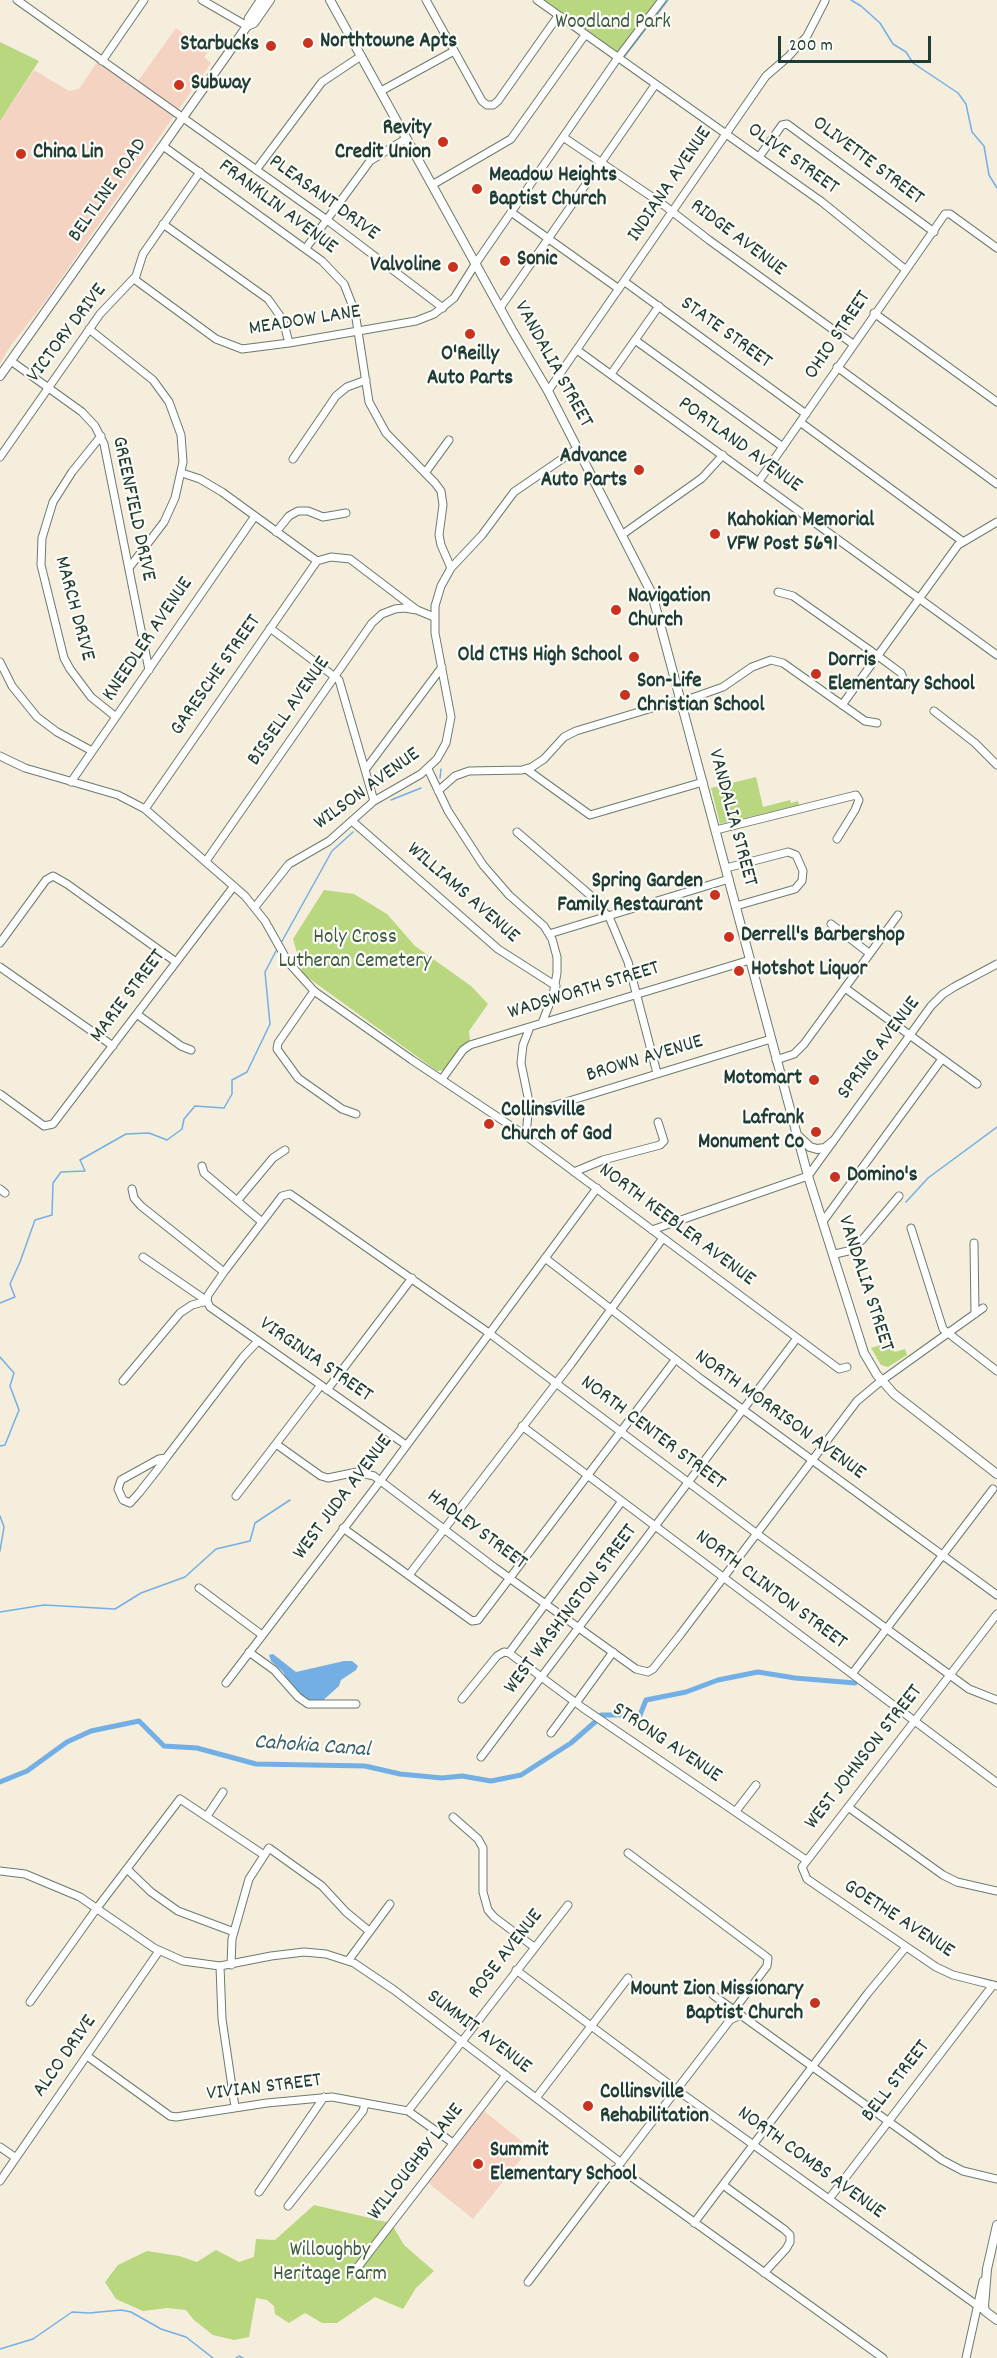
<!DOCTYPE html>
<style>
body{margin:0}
#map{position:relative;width:997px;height:2358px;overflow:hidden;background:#f5eedc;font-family:Dekko,sans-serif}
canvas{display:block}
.scale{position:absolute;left:778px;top:36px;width:153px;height:27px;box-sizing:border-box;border:3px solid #1f3d34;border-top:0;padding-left:8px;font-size:18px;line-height:21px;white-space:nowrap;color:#1f3d34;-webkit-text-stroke:4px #fdfcf7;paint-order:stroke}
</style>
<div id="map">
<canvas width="997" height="2358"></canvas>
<div class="scale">200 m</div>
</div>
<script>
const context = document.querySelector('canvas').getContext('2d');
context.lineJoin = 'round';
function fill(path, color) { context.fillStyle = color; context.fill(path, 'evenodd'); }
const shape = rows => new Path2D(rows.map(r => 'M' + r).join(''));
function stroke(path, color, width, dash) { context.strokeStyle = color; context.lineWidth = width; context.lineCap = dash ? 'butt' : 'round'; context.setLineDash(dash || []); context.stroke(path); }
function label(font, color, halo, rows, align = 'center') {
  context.font = font + ' Dekko,sans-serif'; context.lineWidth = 4.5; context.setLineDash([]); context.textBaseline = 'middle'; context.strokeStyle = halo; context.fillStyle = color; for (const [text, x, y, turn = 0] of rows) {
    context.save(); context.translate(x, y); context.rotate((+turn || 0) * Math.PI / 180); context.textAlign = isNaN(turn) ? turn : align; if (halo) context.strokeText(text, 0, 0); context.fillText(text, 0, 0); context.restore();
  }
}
const built = shape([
 [176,28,208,52,204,57,211,63,44,303,9,348,0,364,0,121,34,70,69,91,79,89,97,62,133,88],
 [483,2110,530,2148,473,2219,426,2181]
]);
const green = shape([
 [537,0,663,0,617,59],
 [0,42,39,61,0,121],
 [756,777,763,807,790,800,791,803,798,801,799,805,720,824,711,788],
 [324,890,354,894,387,914,415,946,471,986,488,1004,469,1031,470,1041,462,1046,444,1070,437,1071,303,974,293,939],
 [888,1343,895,1352,905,1349,907,1355,888,1367,881,1365,871,1348],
 [314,2205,391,2223,404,2245,434,2271,416,2288,403,2309,375,2297,337,2323,322,2323,305,2313,289,2323,275,2314,274,2306,267,2300,256,2298,249,2337,234,2340,213,2335,194,2320,186,2310,167,2308,143,2311,116,2299,105,2282,118,2265,147,2251,179,2256,197,2262,216,2250,239,2262,254,2257,256,2239,275,2240]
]);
const water = shape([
 [273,1654,296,1672,344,1661,352,1661,358,1666,356,1670,341,1680,339,1686,320,1703,311,1702,291,1686,283,1672,271,1661,269,1655]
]);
const stream = shape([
 [851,0,861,6,880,23,893,44,906,52,913,63,958,93,966,104,972,132,984,146,989,175,997,188],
 [624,57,668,0],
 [440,778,441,769],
 [391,800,421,788],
 [281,943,332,851,353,832],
 [906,1202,928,1178,997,1127],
 [0,1303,15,1297,10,1284,20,1262,35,1220,52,1215,53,1183,61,1172,85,1171,80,1160,126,1134,149,1133,167,1140,182,1129,184,1119,195,1106,224,1108,232,1094,232,1080,247,1072,270,1024,265,972,276,951],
 [0,1357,14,1373,10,1386,19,1410,5,1445,0,1446],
 [0,1516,4,1527,0,1551],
 [0,1612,44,1605,115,1609,141,1593,185,1577,216,1549,250,1541,255,1523,290,1500],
 [0,2349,33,2339,72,2312,89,2313,121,2310,131,2312,161,2329,186,2337,213,2358],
 [236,2358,239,2356,243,2358]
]);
const canal = shape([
 [601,1715,640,1715,646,1700,686,1692,718,1680,758,1672,795,1678,855,1683],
 [0,1782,27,1771,67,1742,91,1731,139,1721,164,1746,197,1748,256,1764,365,1766,400,1774,442,1778,462,1776,491,1781,521,1775,571,1743,595,1722]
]);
const minor = shape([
 [17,0,327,220,443,308],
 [202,0,247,26],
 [426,0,482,101,487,105,493,105,498,101,558,16],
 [537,0,822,202,906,270],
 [102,61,144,0],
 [381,91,454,51],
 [563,137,661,203,709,240,853,344],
 [163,146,322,261,344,284,355,312,369,402,386,433,435,483,441,491,443,505,439,535,441,545,451,568],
 [759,157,782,125,787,124,934,232],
 [256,170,322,82,361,56],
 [432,185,511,139,585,35],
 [511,212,619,289],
 [163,224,268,299,283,320,289,343],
 [306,248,370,161,407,138],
 [134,279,216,339,242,349,289,343,416,321,434,314,454,298,476,263,617,59,662,0],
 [625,282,806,414],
 [500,308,655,85],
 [874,313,997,402],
 [89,329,153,380,169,402,181,435,183,462,175,498,164,522,129,568],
 [635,340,783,447],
 [577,350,997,655],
 [11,361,82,412,95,426,104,444,149,670],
 [837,367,997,484],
 [611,374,659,306],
 [548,391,766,76,788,57,807,36,825,1],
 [800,422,962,541],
 [101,436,72,472,53,502,42,538,41,565,64,658,70,669,91,697,116,717],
 [0,457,100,314,136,276,143,254,200,172],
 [293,459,336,396,347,387,366,380],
 [182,473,200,479,222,492,317,561],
 [425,473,449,440],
 [759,481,945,214,950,214,997,248],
 [276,532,289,516,298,511,308,511,323,517,346,513],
 [623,534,702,478,723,455],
 [317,561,331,557,350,559,417,610,434,617],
 [778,592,793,596,878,656,901,673,906,685],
 [270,628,339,680,374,801],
 [0,662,12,686,37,717,57,732,92,751],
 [842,705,958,545,997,522],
 [934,711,975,743,997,765],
 [0,756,25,768,118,795,145,809,245,896,265,921,288,962,314,991,412,1060,526,1136,839,1369,847,1367],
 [428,769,448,811,483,865,509,895,544,926,552,939,557,957,557,973,553,995,542,1023],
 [526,769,590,815,703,782],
 [365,770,442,667],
 [71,782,255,516],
 [438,791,455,776,469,771,522,770,532,767,544,759,564,737,576,731,672,702,692,698,723,687,752,667,771,660,783,663,865,721,877,723],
 [145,809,317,561],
 [352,821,498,949,556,986],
 [716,830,856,795,859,800,855,810,837,839],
 [517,832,590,895,610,919,628,962,657,1073],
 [206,861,372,623,382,614,395,609,404,608,417,610],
 [726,868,788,852,796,855,803,871,802,881,795,889,736,906],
 [255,907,289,864,329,841,374,801,421,774,437,759,446,743,451,717,435,633,435,606,441,586,451,568,482,535,514,492,578,448],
 [831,924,869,953],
 [549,934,729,879],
 [0,943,46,880,53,876,67,884,176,962],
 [0,967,113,1046],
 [845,988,977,1084],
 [314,991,278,1043,277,1049,298,1078,342,1109,356,1114],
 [138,1015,181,1046,191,1050],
 [776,1060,794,1054,804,1044,898,915],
 [442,1079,463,1050,470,1045,750,960],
 [0,1094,44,1126,53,1124,234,886],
 [530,1113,771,1039],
 [526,1136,529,1102,521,1063,523,1045,530,1027],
 [202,1166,204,1173,262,1222],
 [574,1172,603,1160,660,1145,664,1141,658,1122],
 [0,1189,5,1193],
 [132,1189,134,1198,141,1206,224,1272],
 [237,1201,273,1158,285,1150],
 [824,1220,942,1059],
 [911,1228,943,1329,997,1371],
 [652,1230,808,1176,931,1006,943,994,954,987,997,964],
 [974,1243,975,1314],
 [835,1254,848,1251,862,1240,899,1196],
 [143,1257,207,1301,210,1307,406,1445],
 [545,1258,701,1379,997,1595],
 [207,1301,208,1295,224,1272,282,1196,290,1194,489,1333,756,1533,969,1689,997,1700],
 [123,1381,180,1313,192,1305,207,1301],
 [327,1390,412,1278],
 [522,1426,997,1783],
 [276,1444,321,1476,328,1478,357,1472,374,1476,494,1567,636,1669,648,1672,653,1669,680,1635,857,1401,881,1381,983,1308],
 [166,1458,159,1459,121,1480,118,1489,123,1500,130,1503,139,1493,161,1465,166,1458,243,1357,258,1341],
 [236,1496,321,1385],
 [343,1528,472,1621,478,1620,675,1360],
 [409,1575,571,1364,663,1238],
 [199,1588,262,1635],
 [997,1614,802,1867,807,1879,936,1967,953,1975,997,1986],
 [249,1652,274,1670,298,1697,308,1704,356,1704],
 [509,1653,583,1708,806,1860],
 [852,1674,993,1489],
 [226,1683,381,1480,597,1188],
 [462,1699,497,1656,504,1652,509,1653,622,1501],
 [576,1703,613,1652],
 [551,1733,574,1702],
 [481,1757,797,1338],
 [848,1807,943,1875,957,1882,997,1891],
 [736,1811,756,1785],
 [207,1816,223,1792],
 [453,1817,478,1839,483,1848,483,1892,488,1910,494,1917,534,1947],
 [628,1853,768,1958,767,1966,734,2010],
 [127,1869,151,1892,178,1911,234,1932],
 [0,1871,25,1874,80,1897,154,1948,183,1961,220,1966,271,1956,304,1952,326,1954,354,1963,394,1990,620,2162],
 [348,1961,390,1904],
 [231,1965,232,1939,249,1879,269,1848,322,1886,346,1912,369,1931],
 [220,1966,222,2019,235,2107],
 [516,1970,677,2090,985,2311],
 [713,1995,942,2160,963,2171,997,2179],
 [30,2002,97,1908,180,1799,264,1855],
 [87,2056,170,2116,176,2117,267,2103,332,2097,408,2111,453,2143],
 [536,2098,628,1978],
 [408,2111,568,1905],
 [0,2147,16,2158],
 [619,2165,730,2020,736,2017,742,2016],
 [619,2168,883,2358],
 [0,2181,159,1951],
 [723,2185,785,2230,790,2235,790,2242,786,2249,764,2273],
 [259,2192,324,2097],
 [829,2199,993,1985],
 [288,2206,363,2111,365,2104],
 [694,2223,868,1993,906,1947],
 [354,2272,506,2075],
 [528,2282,604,2182,614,2170,619,2168],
 [966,2358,983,2281]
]);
const major = shape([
 [330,0,512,330,548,391,652,594,808,1176,864,1353,877,1375,894,1394,997,1474],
 [247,26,254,23,270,0],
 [0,376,227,55,247,26,249,18,261,0],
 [797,1135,810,1147,817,1149,825,1148,832,1142],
 [997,2225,987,2269,984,2306,985,2311,997,2320]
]);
const markers = [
 [308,43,6,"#c8321e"],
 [271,46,6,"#c8321e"],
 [179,85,6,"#c8321e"],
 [443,142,6,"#c8321e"],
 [21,154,6,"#c8321e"],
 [477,189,6,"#c8321e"],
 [505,261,6,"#c8321e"],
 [453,267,6,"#c8321e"],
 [470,334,6,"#c8321e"],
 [639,470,6,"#c8321e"],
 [715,534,6,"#c8321e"],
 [616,610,6,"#c8321e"],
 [634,657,6,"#c8321e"],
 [816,674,6,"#c8321e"],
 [625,695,6,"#c8321e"],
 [715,895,6,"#c8321e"],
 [729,937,6,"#c8321e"],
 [739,971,6,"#c8321e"],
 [814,1080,6,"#c8321e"],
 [489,1124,6,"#c8321e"],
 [816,1132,6,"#c8321e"],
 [835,1177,6,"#c8321e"],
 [815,2003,6,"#c8321e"],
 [588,2106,6,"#c8321e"],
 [478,2164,6,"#c8321e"]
];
const parkNames = [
 ["Woodland Park",613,24],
 ["Holy Cross",355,939],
 ["Lutheran Cemetery",355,963],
 ["Willoughby",330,2252],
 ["Heritage Farm",330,2276]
];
const poiNames = [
 ["Northtowne Apts",320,43],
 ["Starbucks",259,46,"right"],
 ["Subway",191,85],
 ["Revity",431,130,"right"],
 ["Credit Union",431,154,"right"],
 ["China Lin",33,154],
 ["Meadow Heights",489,177],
 ["Baptist Church",489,201],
 ["Sonic",517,261],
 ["Valvoline",441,267,"right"],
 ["O'Reilly",470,356,"center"],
 ["Auto Parts",470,380,"center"],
 ["Advance",627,458,"right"],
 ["Auto Parts",627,482,"right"],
 ["Kahokian Memorial",727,522],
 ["VFW Post 5691",727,546],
 ["Navigation",628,598],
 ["Church",628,622],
 ["Old CTHS High School",622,657,"right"],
 ["Dorris",828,662],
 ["Elementary School",828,686],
 ["Son-Life",637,683],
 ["Christian School",637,707],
 ["Spring Garden",703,883,"right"],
 ["Family Restaurant",703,907,"right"],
 ["Derrell's Barbershop",741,937],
 ["Hotshot Liquor",751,971],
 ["Motomart",802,1080,"right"],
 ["Collinsville",501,1112],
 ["Church of God",501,1136],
 ["Lafrank",804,1120,"right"],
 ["Monument Co",804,1144,"right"],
 ["Domino's",847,1177],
 ["Mount Zion Missionary",803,1991,"right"],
 ["Baptist Church",803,2015,"right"],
 ["Collinsville",600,2094],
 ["Rehabilitation",600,2118],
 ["Summit",490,2152],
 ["Elementary School",490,2176]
];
const streetNames = [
 ["OLIVE STREET",792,160,36],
 ["OLIVETTE STREET",867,162,37],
 ["INDIANA AVENUE",671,185,-56],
 ["BELTLINE ROAD",109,191,-55],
 ["PLEASANT DRIVE",323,199,36],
 ["FRANKLIN AVENUE",277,208,37],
 ["RIDGE AVENUE",737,239,37],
 ["MEADOW LANE",305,322,-9],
 ["VICTORY DRIVE",68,334,-53],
 ["STATE STREET",725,334,36],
 ["OHIO STREET",839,336,-56],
 ["VANDALIA STREET",552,365,61],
 ["PORTLAND AVENUE",739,446,36],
 ["GREENFIELD DRIVE",132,509,78],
 ["MARCH DRIVE",73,609,75],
 ["KNEEDLER AVENUE",149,640,-56],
 ["GARESCHE STREET",217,676,-55],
 ["BISSELL AVENUE",290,712,-55],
 ["WILSON AVENUE",368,790,-36],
 ["VANDALIA STREET",731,818,75],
 ["WILLIAMS AVENUE",462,894,41],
 ["WADSWORTH STREET",584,992,-17],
 ["MARIE STREET",129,997,-53],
 ["SPRING AVENUE",880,1049,-53],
 ["BROWN AVENUE",645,1060,-17],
 ["NORTH KEEBLER AVENUE",676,1226,37],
 ["VANDALIA STREET",864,1284,72],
 ["VIRGINIA STREET",315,1361,35],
 ["NORTH MORRISON AVENUE",779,1416,36],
 ["NORTH CENTER STREET",652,1434,37],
 ["WEST JUDA AVENUE",344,1498,-53],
 ["HADLEY STREET",476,1531,37],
 ["NORTH CLINTON STREET",770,1591,37],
 ["WEST WASHINGTON STREET",572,1610,-53],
 ["STRONG AVENUE",666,1744,34],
 ["WEST JOHNSON STREET",865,1758,-52],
 ["GOETHE AVENUE",898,1920,33],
 ["ROSE AVENUE",507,1955,-52],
 ["SUMMIT AVENUE",478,2033,37],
 ["ALCO DRIVE",66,2057,-55],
 ["BELL STREET",897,2082,-52],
 ["VIVIAN STREET",264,2089,-7],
 ["WILLOUGHBY LANE",417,2163,-52],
 ["NORTH COMBS AVENUE",810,2164,36]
];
const waterNames = [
 ["Cahokia Canal",312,1748,4]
];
fill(built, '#f5d3c2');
fill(green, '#b8d77e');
fill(water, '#73afe5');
stroke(stream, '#73afe5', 1.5);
stroke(canal, '#73afe5', 5);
stroke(minor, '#6a7b6f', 9);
stroke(major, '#6a7b6f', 10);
stroke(minor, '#fff', 7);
stroke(major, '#fff', 8);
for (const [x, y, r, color] of markers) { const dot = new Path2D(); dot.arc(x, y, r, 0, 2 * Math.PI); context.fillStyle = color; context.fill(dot); stroke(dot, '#fdfcf7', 2); }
label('21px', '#3e5c43', '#fdfcf7', parkNames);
label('bold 21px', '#1f3d34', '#fdfcf7', poiNames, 'left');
label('21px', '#1f3d34', '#fdfcf7', streetNames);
label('italic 22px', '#385f69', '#fdfcf7', waterNames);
</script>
